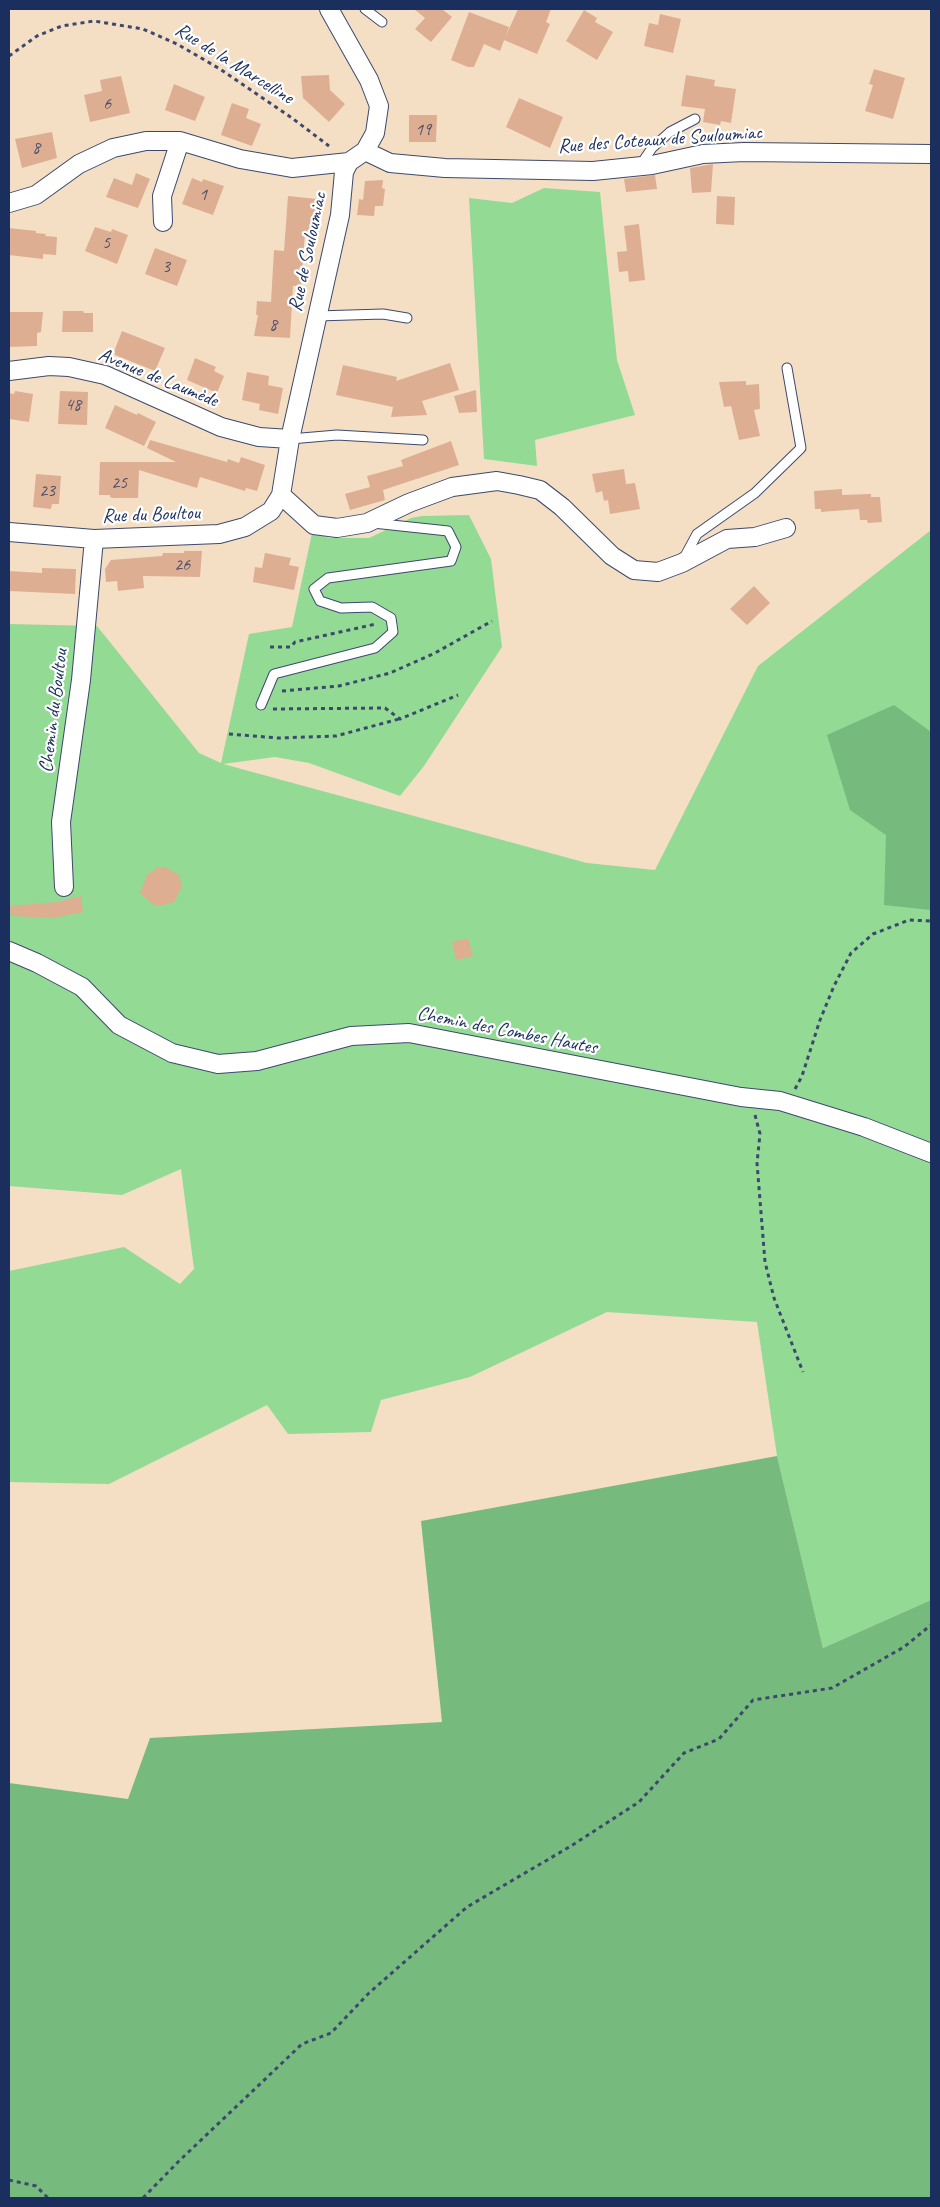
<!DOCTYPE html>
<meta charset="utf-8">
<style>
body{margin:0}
#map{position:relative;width:940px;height:2207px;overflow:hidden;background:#f5dfc4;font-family:Caveat,sans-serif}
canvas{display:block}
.frame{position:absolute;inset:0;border:10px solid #1b2f5e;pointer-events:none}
</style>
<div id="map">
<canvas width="940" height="2207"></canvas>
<div class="frame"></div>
</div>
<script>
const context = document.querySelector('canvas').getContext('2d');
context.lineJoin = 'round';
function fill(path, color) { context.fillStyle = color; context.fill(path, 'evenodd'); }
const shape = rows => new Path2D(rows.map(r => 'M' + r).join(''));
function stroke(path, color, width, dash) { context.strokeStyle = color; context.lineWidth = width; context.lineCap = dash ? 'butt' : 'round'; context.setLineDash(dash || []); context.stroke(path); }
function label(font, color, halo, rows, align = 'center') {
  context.font = font + ' Caveat,sans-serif'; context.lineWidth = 4.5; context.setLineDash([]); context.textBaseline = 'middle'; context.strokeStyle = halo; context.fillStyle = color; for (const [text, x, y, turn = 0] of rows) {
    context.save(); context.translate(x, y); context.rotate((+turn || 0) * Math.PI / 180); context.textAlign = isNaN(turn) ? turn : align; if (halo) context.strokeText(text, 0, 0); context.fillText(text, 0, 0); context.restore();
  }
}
const green = shape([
 [544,188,600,192,617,360,635,415,535,440,537,466,484,459,469,198,512,203],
 [469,515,491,559,502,647,424,766,400,796,309,763,275,757,223,764,587,863,655,870,758,666,931,530,931,1600,823,1648,777,1456,757,1322,607,1312,470,1377,381,1400,371,1432,288,1434,267,1405,109,1484,9,1482,9,1271,124,1247,180,1284,194,1269,181,1169,122,1195,9,1186,9,624,97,626,199,753,221,763,249,634,292,627,312,533,329,538,369,538,411,518,422,516]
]);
const forest = shape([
 [894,705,931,732,931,910,884,905,886,835,850,810,827,735],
 [777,1456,823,1648,931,1600,931,2198,9,2198,9,1783,128,1799,150,1738,442,1722,421,1521]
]);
const building = shape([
 [414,9,442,9,452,17,431,42,415,29,425,18],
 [518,9,551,9,546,22,550,24,537,54,504,40],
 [584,10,597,18,595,22,613,32,597,60,566,41],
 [469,12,509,27,500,51,484,44,474,67,468,67,451,60],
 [660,14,681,19,673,53,644,46,649,23,658,25],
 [874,69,905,78,893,119,865,111,873,85,869,84],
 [329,75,330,90,345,104,329,122,303,98,301,76],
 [686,75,715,80,714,86,736,89,731,123,721,121,720,125,703,122,705,109,681,106],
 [121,76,130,113,90,122,84,95,102,91,100,80],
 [174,84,205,97,195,121,165,110],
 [519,98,563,117,550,148,506,127],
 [232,103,249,109,246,118,261,124,252,146,221,135],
 [409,115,437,115,436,142,409,142],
 [52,132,57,158,22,168,15,139],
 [713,164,711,192,692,193,690,168],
 [136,173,150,179,138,208,106,197,114,178,132,185],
 [655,175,657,189,626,192,624,179],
 [192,178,202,182,203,179,224,186,213,215,182,204],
 [383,180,382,188,385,189,383,206,375,206,374,216,357,215,359,199,363,200,365,181],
 [288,196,317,199,314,233,305,232,301,286,293,286,290,338,254,336,258,315,256,315,257,301,271,302,274,250,284,251],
 [717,196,735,197,734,225,716,224],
 [639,224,645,280,629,282,628,271,619,272,617,252,627,251,624,226],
 [95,227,111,232,112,229,128,235,117,264,85,251],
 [9,228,36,231,36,233,46,234,45,236,57,237,56,255,43,254,43,259,9,255],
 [155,248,187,260,177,286,145,274],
 [63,311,83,311,84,313,93,313,93,332,62,332],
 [9,312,43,312,41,332,37,333,37,346,9,347],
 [122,331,165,348,155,371,115,355,115,349],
 [195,358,216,367,214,371,224,376,217,393,187,380],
 [450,363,459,390,422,401,427,415,391,417,393,407,336,395,343,365,397,377,396,381],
 [247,372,269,376,268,385,283,388,278,414,259,410,260,404,242,400],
 [746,381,746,385,759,384,760,409,754,410,760,436,739,440,731,406,724,407,719,382],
 [476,390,477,412,459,413,454,396],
 [15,391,33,394,29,422,9,419,9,393,14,394],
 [60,391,88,392,87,425,58,424],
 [115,405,137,415,138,413,156,422,144,446,105,428],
 [150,440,227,462,228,459,239,463,241,457,265,465,257,491,246,488,245,491,200,477,197,488,139,470,138,498,113,498,110,497,110,495,99,495,100,462,176,462,147,448],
 [451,441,459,465,383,490,385,500,350,510,345,494,370,487,367,476,403,466,401,460],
 [624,469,626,484,635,483,640,509,610,514,608,500,604,501,602,491,596,493,592,474],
 [36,474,61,476,59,504,52,504,51,509,33,507],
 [842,489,842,495,871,494,871,497,880,497,882,522,868,523,867,520,860,520,859,509,821,512,821,509,815,509,814,491],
 [184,551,202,551,200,577,143,576,144,588,118,591,117,581,106,582,105,569,111,560,162,556,163,553,184,553],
 [265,553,291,558,289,565,299,567,294,590,253,582,255,567,262,568],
 [42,568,76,569,75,594,9,591,9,571,42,573],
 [754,586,770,603,747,625,730,609],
 [165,867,179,875,182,887,174,902,160,906,154,905,140,893,147,875,157,868],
 [81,896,83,912,53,918,11,916,10,906,57,902],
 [468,938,473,956,456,960,452,942]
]);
const path = shape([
 [9,56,37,36,62,26,94,21,143,29,177,44,220,69,292,118,329,146],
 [270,647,291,647,295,642,376,624],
 [282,691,339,686,390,673,435,653,492,621],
 [273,709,385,708,400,719,458,695],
 [229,734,278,738,336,736,399,719],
 [795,1089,802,1076,820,1020,834,986,851,953,873,934,909,920,931,921],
 [755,1115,760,1134,757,1163,765,1262,774,1298,803,1372],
 [9,2180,36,2186,48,2198],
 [143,2198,178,2162,302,2044,331,2033,369,1993,467,1907,571,1846,639,1802,684,1753,719,1739,753,1700,832,1688,904,1647,931,1625]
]);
const service = shape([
 [365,9,382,22],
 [639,167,652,148,670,132,695,119],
 [317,316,383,314,407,318],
 [290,439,337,435,423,440],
 [684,558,697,534,755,493,801,448,787,368],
 [261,705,274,674,375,648,393,632,391,618,372,607,341,608,320,601,314,589,328,578,451,561,456,547,448,531,373,523]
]);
const minor = shape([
 [365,151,390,163,445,168,593,171,652,165,703,154,744,152,931,154],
 [9,203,36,195,79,164,113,148,146,141,180,141,240,159,292,168,349,162],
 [163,222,162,196,180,141],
 [9,371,49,366,69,367,105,375,221,427,259,437,290,439],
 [281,495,314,525,337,528,367,523,409,503,452,487,497,481,519,485,540,490,562,507,612,556,634,570,658,572,682,563,727,539,755,537,786,528],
 [9,532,94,539,219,534,245,527,271,511,281,495,290,439,340,215,344,172,349,162,365,151,375,133,379,106,369,80,329,9],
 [64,887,61,822,81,680,94,539],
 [9,951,37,963,82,987,119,1025,172,1053,218,1064,257,1061,351,1036,409,1033,741,1097,780,1101,864,1127,931,1153]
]);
const numberNames = [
 ["6",107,104],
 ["19",423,130],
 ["8",36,148],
 ["1",203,195],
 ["5",106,243],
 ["3",166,267],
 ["8",273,325],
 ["48",73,405],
 ["25",119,483],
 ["23",47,491],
 ["26",182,565]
];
const streetNames = [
 ["Rue de la Marcelline",234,64,32],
 ["Rue des Coteaux de Souloumiac",660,140,-4],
 ["Rue de Souloumiac",308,252,-78],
 ["Avenue de Laumède",158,378,22],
 ["Rue du Boultou",151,515,-2],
 ["Chemin du Boultou",54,711,-83],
 ["Chemin des Combes Hautes",507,1031,11]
];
fill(green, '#93da95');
fill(forest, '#76ba7e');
fill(building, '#deae93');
stroke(service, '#3c496d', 11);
stroke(minor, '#3c496d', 20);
stroke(path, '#3c496d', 3, [4, 4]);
stroke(service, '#fff', 9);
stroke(minor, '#fff', 18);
label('18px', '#4c4f6b', null, numberNames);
label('20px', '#1b2f5e', '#fff', streetNames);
</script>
